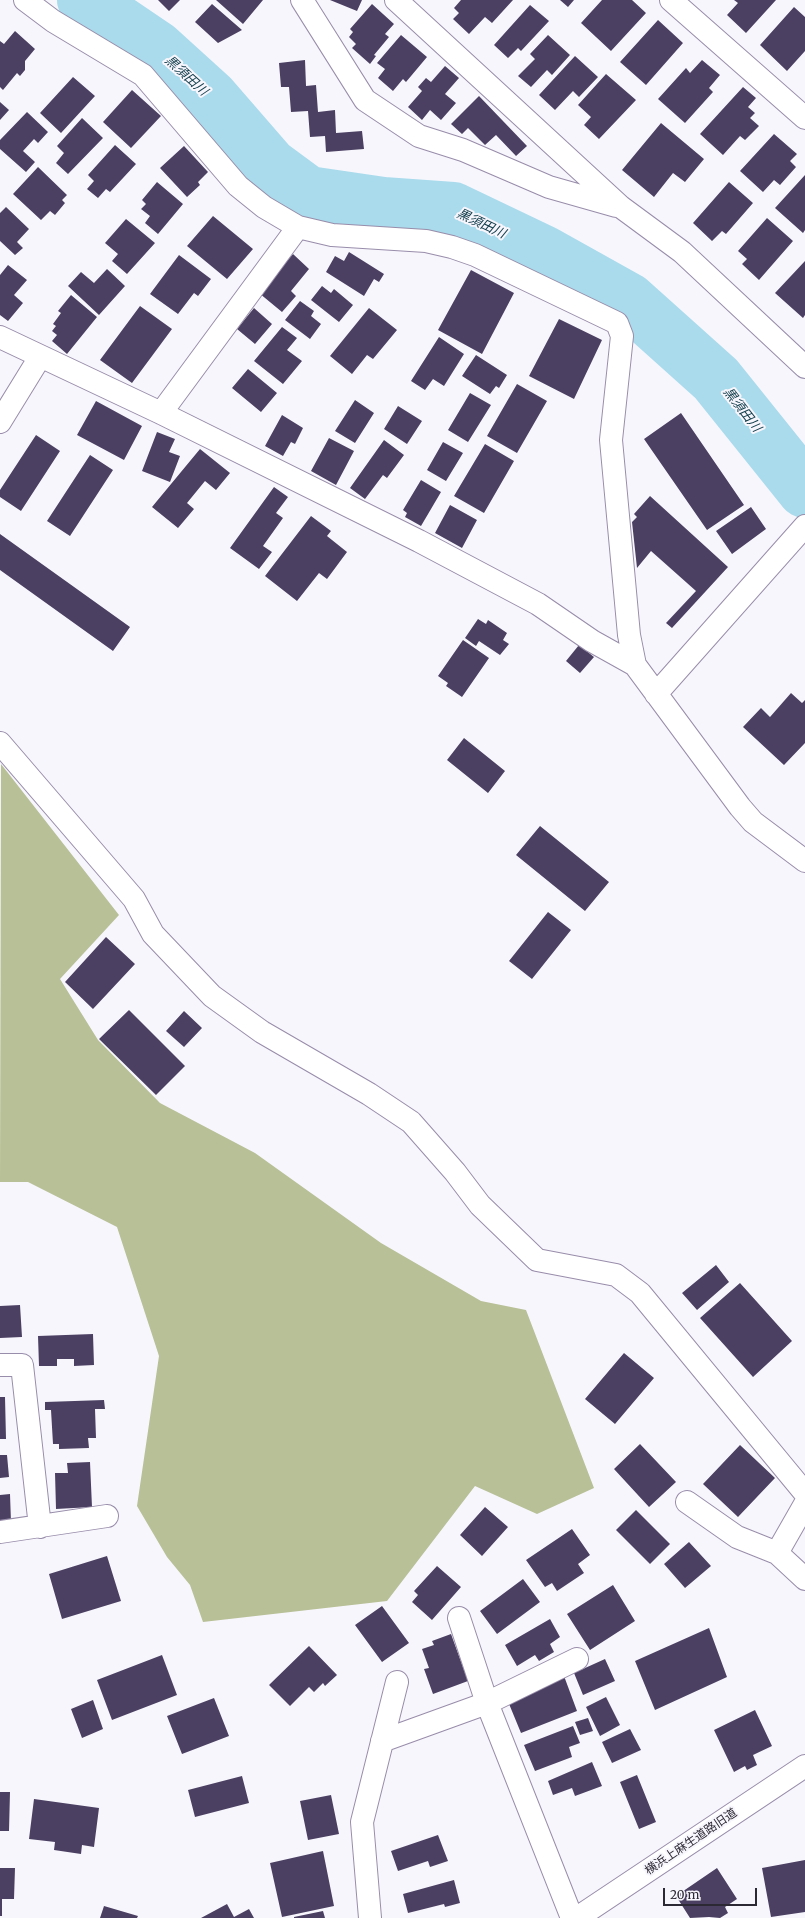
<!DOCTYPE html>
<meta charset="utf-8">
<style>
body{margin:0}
#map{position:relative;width:805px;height:1918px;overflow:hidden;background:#f8f6fd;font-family:Merriweather,serif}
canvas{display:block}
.scale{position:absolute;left:663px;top:1888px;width:94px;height:18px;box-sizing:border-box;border:2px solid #2d2934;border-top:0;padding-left:5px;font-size:12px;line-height:14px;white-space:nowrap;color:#2d2934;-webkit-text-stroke:3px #f8f6fd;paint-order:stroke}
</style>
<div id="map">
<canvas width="805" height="1918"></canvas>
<div class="scale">20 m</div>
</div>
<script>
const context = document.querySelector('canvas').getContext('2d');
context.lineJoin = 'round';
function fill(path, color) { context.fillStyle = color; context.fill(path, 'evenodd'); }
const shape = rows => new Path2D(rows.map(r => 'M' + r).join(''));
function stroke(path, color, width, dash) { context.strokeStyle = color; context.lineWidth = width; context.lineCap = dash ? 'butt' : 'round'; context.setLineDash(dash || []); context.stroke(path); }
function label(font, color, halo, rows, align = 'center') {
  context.font = font + ' Merriweather,"Noto Sans JP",serif'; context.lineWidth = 4; context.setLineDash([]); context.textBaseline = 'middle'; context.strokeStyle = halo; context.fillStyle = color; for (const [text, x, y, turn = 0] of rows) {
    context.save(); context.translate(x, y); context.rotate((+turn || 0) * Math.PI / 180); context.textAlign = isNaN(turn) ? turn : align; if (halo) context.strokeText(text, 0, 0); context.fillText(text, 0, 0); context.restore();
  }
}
const forest = shape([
 [1,764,119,915,60,979,98,1040,160,1103,255,1153,381,1243,481,1301,526,1310,594,1488,537,1514,475,1486,387,1601,203,1622,190,1585,167,1557,137,1506,159,1356,117,1227,28,1182,0,1182]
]);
const river = shape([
 [85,0,157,49,211,98,270,166,308,194,383,205,453,210,543,253,629,301,716,379,805,490]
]);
const building = shape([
 [158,0,180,0,169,11],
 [216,0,263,0,243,24],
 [330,0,362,0,357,11],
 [461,0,513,0,492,23,485,17,469,34,453,19,459,13,454,8],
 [560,0,574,0,568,7],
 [602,0,632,0,646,13,611,51,581,23],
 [734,0,776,0,746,33,727,15,738,3],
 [212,4,242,30,218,43,195,22],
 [372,4,394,24,385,34,389,37,374,55,376,56,370,64,352,48,356,44,349,37,353,32,350,29],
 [530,5,549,21,521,51,518,48,508,58,494,45],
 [794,7,805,17,805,51,787,71,760,45],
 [658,20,683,43,646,85,620,62],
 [15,31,35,49,25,61,25,70,20,76,17,73,3,90,0,87,0,41,4,44],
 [401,35,427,57,406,82,403,79,393,91,378,78,385,69,377,63],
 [548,35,570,55,552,75,547,70,531,87,518,76,535,59,530,54],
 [575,56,598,77,579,97,573,91,555,110,539,95],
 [305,60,306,86,316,85,318,112,335,110,336,133,362,131,364,149,326,152,325,136,310,137,308,111,291,112,289,87,281,87,279,63],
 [702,60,720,75,709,88,713,92,685,123,658,99,686,68,690,73],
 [445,66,459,78,445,94,456,103,441,120,430,110,422,120,408,107,422,91,418,87,426,78,431,82],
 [606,74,636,100,599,139,584,125,591,117,578,105],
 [73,77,95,96,61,133,40,113],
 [743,87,756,98,748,107,755,113,750,118,759,126,745,140,740,136,723,155,700,134],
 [132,90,161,116,131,148,103,122],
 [479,96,527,146,516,156,496,135,485,145,468,128,462,134,451,124],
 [0,102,9,110,0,120],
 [27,112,48,132,38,143,34,139,23,151,35,162,26,172,0,149,0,140],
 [82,118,103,138,68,174,56,163,64,153,57,146],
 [661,123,704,159,685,182,673,173,654,197,622,170],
 [774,134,797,154,790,161,796,167,780,185,774,180,763,192,740,171],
 [115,145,136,164,110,192,106,189,98,198,87,189,94,181,88,175],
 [184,146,208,172,198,182,200,185,187,197,160,168],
 [38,167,67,195,62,200,65,203,55,215,50,211,41,220,13,194],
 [805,175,805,230,803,233,775,208],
 [157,182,183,204,158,234,145,223,150,216,141,209,146,204,142,200],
 [729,182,753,203,726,234,722,231,712,241,693,223],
 [6,207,29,229,17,242,23,248,15,255,0,241,0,213],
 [213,216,253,249,227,279,187,246],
 [767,218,793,241,759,280,742,264,747,259,738,251],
 [126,219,155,243,127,274,112,261,118,254,105,243],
 [349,252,384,274,379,282,374,279,364,296,326,272,335,256,344,261],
 [293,254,309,269,291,291,296,296,282,312,259,293],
 [179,255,211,279,198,296,194,293,178,314,150,294],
 [805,261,805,315,803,318,775,293],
 [8,265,27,280,14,295,23,303,8,321,0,315,0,275],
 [107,269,125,286,99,315,68,286,81,272,94,283],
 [471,270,514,293,482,354,438,330],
 [322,286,331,293,334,289,353,305,339,322,311,300],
 [71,295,97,317,67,354,52,341,57,335,52,331,56,326,53,324,61,313,58,311],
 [300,301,314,311,311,316,321,324,310,339,285,320],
 [140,306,172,329,132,383,100,360],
 [254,308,272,324,255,344,237,329],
 [369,308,397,330,373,359,367,355,352,374,330,356],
 [559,319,602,340,574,399,529,376],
 [282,327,297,338,287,350,302,361,283,384,254,361],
 [439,337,464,354,444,386,433,379,425,390,411,381],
 [476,355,507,375,499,388,496,386,490,394,462,376],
 [248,369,277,393,261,412,232,388],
 [517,384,547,401,517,453,487,436],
 [470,393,491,405,468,442,448,430],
 [355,400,374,413,355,443,335,431],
 [96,401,142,426,124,460,77,435],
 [398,406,422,421,407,444,384,429],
 [681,413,744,505,707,530,644,439],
 [282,415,303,428,295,444,291,442,283,456,265,446],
 [157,432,175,439,169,452,180,456,170,482,142,471],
 [36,435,60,451,21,511,0,497,0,490],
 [329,438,354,451,336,485,311,471],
 [384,440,404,455,387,478,383,475,365,499,350,488],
 [443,442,463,453,446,481,427,470],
 [485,444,514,461,484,513,454,496],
 [200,449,230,473,216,490,205,481,187,503,194,509,178,528,152,507],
 [90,455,113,470,70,536,47,521],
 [421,480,441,492,421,526,405,517,407,513,403,510],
 [274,487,288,497,276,513,283,518,263,546,272,552,259,569,230,548],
 [650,496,728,567,672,628,666,623,696,591,651,551,637,568,632,522,637,517,634,514],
 [450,505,477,520,462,548,435,533],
 [751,507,766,529,732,554,716,531],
 [311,516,331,531,327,536,347,552,327,579,319,573,297,601,265,576],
 [0,534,130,627,113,651,0,570],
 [478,619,486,624,488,620,507,633,503,640,509,644,500,655,479,641,476,646,465,638],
 [463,640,489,658,462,697,446,686,448,683,438,676],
 [579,645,594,657,580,673,566,661],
 [791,693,802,703,805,700,805,743,784,765,743,727,761,708,770,717],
 [464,738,505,771,488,793,447,760],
 [540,826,609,882,585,911,516,855],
 [548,912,571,930,532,979,509,961],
 [106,937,135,964,93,1009,65,982],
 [129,1010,185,1066,156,1095,99,1039],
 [184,1011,202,1028,184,1047,166,1031],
 [716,1265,729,1282,697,1310,682,1293],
 [740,1283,792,1341,753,1377,700,1318],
 [20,1305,22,1337,0,1338,0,1306],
 [93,1334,94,1365,74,1366,74,1359,57,1359,57,1366,39,1366,38,1336],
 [624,1353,654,1378,615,1424,585,1399],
 [0,1397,5,1397,6,1439,0,1439],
 [104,1400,105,1409,95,1409,96,1438,88,1438,89,1448,59,1449,59,1444,53,1444,51,1410,45,1410,45,1402],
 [640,1444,676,1482,649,1507,614,1469],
 [740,1445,775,1478,738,1517,703,1484],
 [0,1455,7,1455,9,1477,0,1478],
 [90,1462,92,1507,56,1509,55,1473,68,1473,67,1463],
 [10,1494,11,1522,0,1522,0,1495],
 [485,1507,508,1527,482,1556,460,1535],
 [636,1510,670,1544,650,1564,616,1530],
 [572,1529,590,1555,578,1564,584,1573,557,1591,552,1583,545,1587,526,1560],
 [689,1542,711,1566,685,1588,664,1564],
 [107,1556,121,1601,62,1619,49,1574],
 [437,1566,461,1587,432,1620,412,1602,418,1595,414,1591],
 [523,1579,540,1602,497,1634,480,1611],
 [613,1585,635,1621,590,1650,567,1614],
 [382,1606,409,1643,382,1662,355,1625],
 [550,1619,560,1637,550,1644,554,1652,539,1661,535,1655,517,1666,505,1645],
 [709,1628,727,1677,655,1710,635,1661],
 [451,1634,468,1681,433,1694,424,1669,429,1668,422,1649,434,1645,432,1641],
 [309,1646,337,1675,325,1686,323,1683,314,1692,309,1687,290,1706,269,1685],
 [162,1655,177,1695,112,1720,97,1680],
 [605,1659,615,1681,583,1695,574,1673],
 [564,1676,577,1711,521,1733,507,1699],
 [606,1697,620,1725,600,1736,586,1707],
 [214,1698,229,1736,182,1754,167,1716],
 [93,1700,103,1729,82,1738,71,1709],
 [755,1710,772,1746,753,1755,757,1765,747,1770,745,1766,734,1772,714,1730],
 [588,1718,593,1731,580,1735,575,1722],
 [573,1726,580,1743,569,1747,572,1757,535,1771,524,1745],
 [630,1729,641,1750,612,1763,602,1742],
 [592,1762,602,1786,575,1796,572,1788,553,1795,548,1781],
 [637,1775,656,1822,639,1829,620,1782],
 [242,1776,249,1803,195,1817,188,1790],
 [0,1792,10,1792,9,1831,0,1831],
 [331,1795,339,1834,308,1840,300,1801],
 [34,1799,99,1808,94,1847,82,1845,81,1854,54,1850,55,1842,29,1839],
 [438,1835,448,1861,430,1867,428,1861,398,1871,391,1851],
 [323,1851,334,1906,282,1917,270,1863],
 [805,1860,805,1912,771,1917,762,1868],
 [0,1868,15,1868,14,1899,2,1899,2,1916,0,1916],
 [717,1868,737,1899,725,1907,728,1913,720,1918,709,1917,690,1918,676,1896],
 [454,1880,460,1903,445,1907,444,1904,408,1913,403,1894],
 [227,1904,234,1917,249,1909,254,1918,201,1918],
 [104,1906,138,1916,137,1918,100,1918],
 [323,1911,325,1918,294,1918,294,1917]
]);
const minor = shape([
 [25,0,53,21,143,75,238,186,264,207,298,227,332,235,426,241,452,247,475,255,617,323,622,336,611,440,629,635,635,665],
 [302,0,365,100,419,136,463,150,549,187,616,206],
 [396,0,621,207,682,252,805,367],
 [671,0,805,118],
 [0,337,161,413,419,541,538,604,592,641,635,665,740,807,753,822,805,861],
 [161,413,298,227],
 [0,422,40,357],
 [656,694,805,526],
 [0,743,134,899,153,934,212,996,262,1032,369,1094,411,1122,455,1172,480,1205,537,1260,616,1275,640,1293,805,1493],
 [0,1365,22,1365,40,1527],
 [687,1502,737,1537,777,1553,805,1579],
 [0,1532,107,1516],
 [777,1553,805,1504],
 [459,1618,487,1703,572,1918],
 [382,1741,487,1703,577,1659],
 [370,1918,362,1822,397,1682],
 [577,1918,805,1766]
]);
const streetNames = [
 ["横浜上麻生道路旧道",691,1842,-34]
];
const waterNames = [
 ["黒須田川",186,76,42],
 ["黒須田川",481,224,25],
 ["黒須田川",742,410,52]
];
fill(forest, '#b7c096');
stroke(river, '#a9dbec', 56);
fill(building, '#4b4062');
stroke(minor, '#988daa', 24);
stroke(minor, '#fff', 22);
label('12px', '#2d2934', '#f8f6fd', streetNames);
label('italic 13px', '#15414e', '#f8f6fd', waterNames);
</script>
